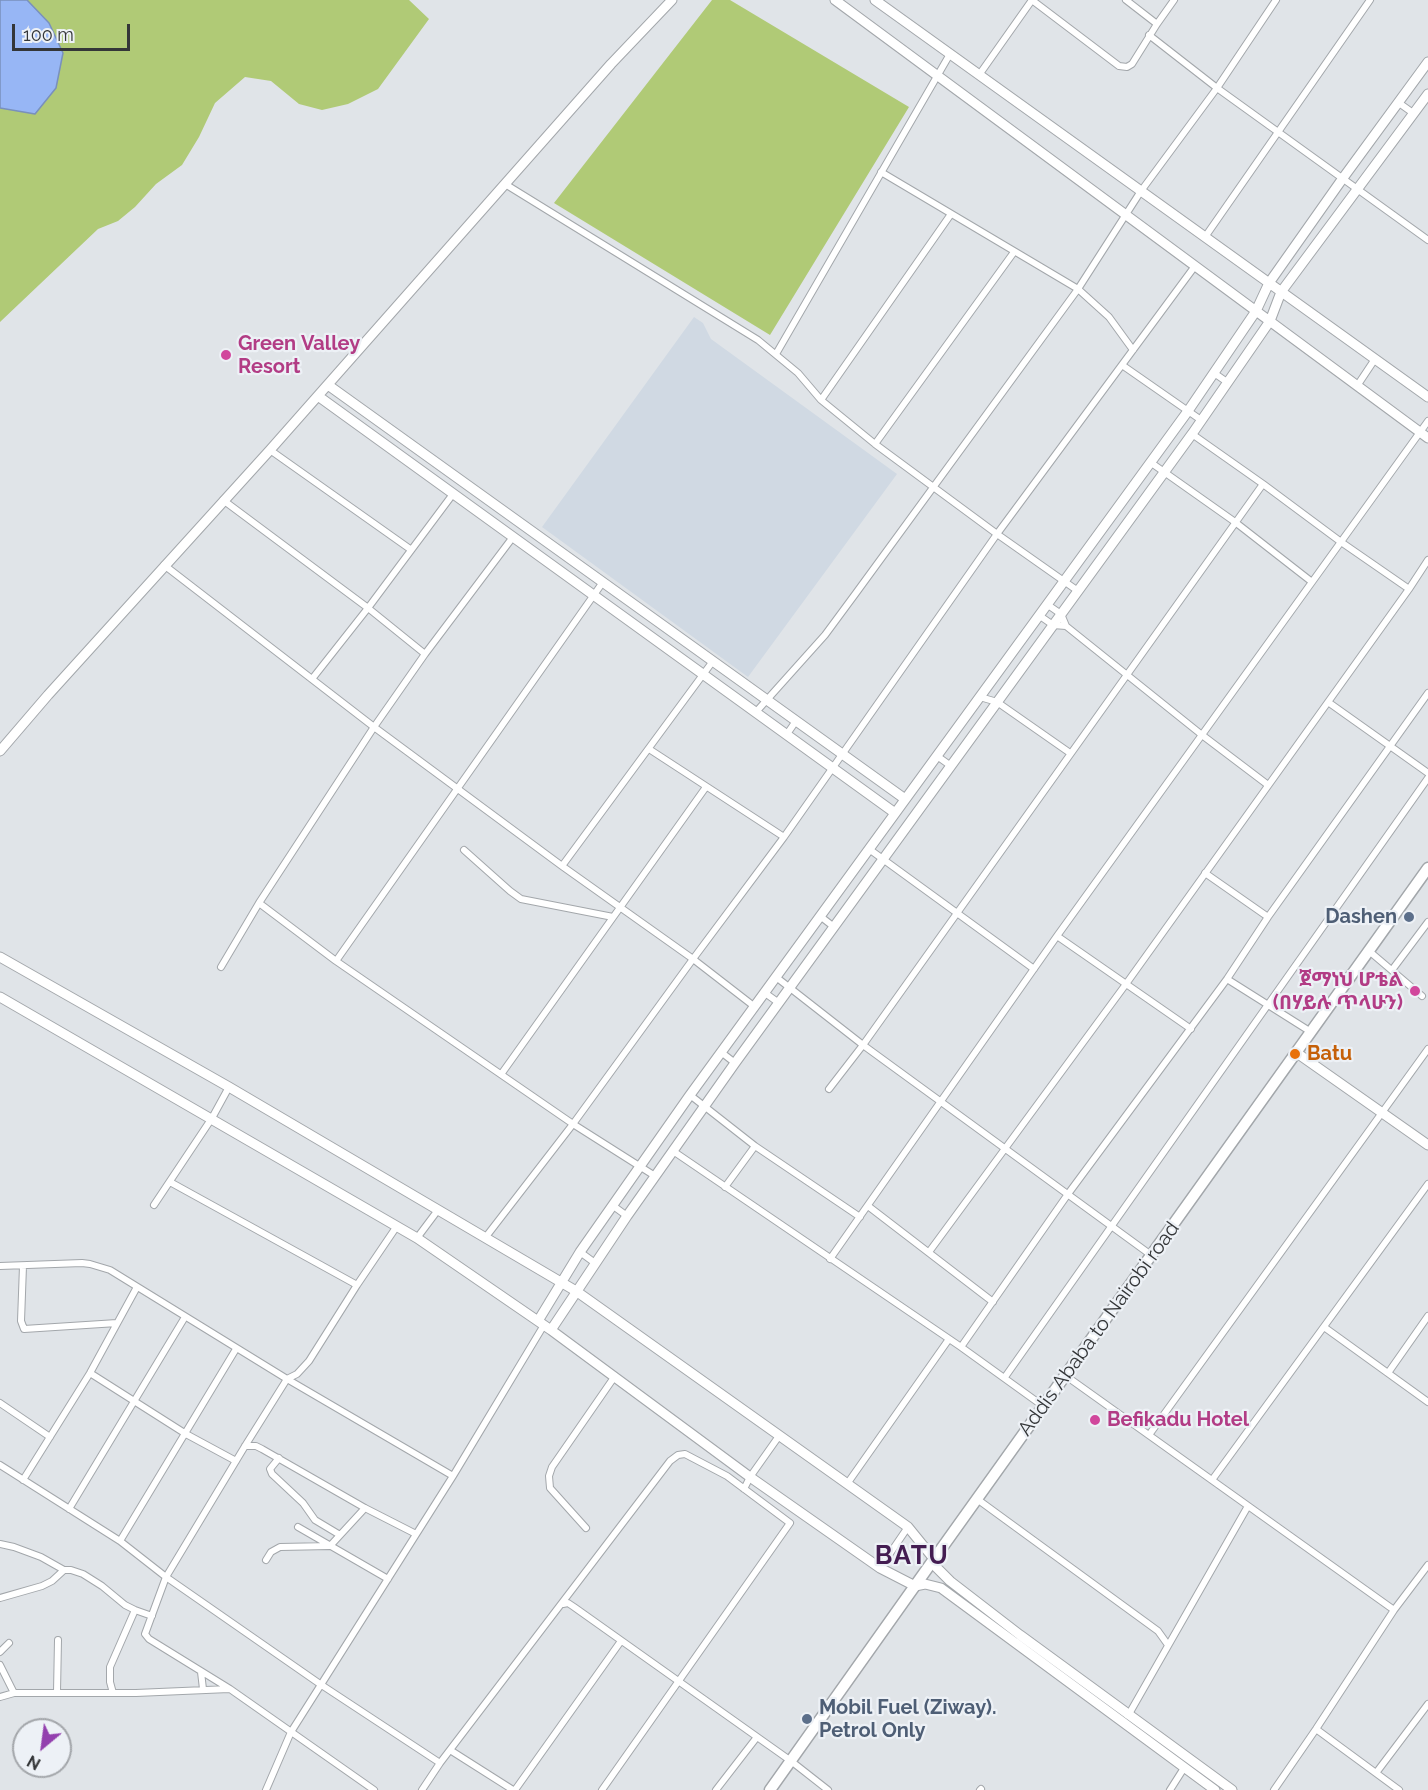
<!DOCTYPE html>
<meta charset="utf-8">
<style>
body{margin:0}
#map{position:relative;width:1428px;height:1790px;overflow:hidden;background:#e0e4e8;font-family:Raleway,sans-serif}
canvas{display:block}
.north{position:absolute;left:12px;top:1718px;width:60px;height:60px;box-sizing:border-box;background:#edf1f6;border:2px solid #a3a6aa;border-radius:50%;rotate:209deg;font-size:16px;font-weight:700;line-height:24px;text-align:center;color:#343638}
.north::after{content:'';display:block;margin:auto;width:21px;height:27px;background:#9340ae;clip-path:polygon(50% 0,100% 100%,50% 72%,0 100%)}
.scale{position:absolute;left:12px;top:24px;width:118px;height:27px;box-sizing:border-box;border:3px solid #343638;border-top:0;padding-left:8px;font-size:18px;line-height:21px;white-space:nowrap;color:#343638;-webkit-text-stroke:4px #edf1f6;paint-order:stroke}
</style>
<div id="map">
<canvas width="1428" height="1790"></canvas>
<div class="north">N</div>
<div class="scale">100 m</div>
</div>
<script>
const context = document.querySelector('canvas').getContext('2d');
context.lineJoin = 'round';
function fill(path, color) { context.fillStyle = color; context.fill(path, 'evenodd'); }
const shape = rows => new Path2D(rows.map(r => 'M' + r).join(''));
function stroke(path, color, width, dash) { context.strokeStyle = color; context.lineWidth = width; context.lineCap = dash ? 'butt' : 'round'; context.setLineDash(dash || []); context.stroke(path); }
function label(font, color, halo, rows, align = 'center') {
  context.font = font + ' Raleway,"Noto Sans Ethiopic",sans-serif'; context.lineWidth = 4.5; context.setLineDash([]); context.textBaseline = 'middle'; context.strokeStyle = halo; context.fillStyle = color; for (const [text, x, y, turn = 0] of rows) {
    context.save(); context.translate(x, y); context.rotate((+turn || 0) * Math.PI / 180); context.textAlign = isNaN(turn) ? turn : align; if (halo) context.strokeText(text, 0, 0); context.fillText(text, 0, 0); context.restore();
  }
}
const built = shape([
 [694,317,703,323,711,339,897,474,748,677,542,527]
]);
const green = shape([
 [27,0,409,0,429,19,378,89,348,104,322,110,299,104,271,81,245,77,215,103,199,137,182,165,156,184,135,207,118,221,98,229,0,322,0,108,35,113,49,23],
 [712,0,730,0,909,107,770,335,554,203]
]);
const water = shape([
 [0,0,27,0,49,23,63,53,56,88,35,114,0,108,0,0]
]);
const street = shape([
 [1032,0,1119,66,1127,67,1132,64,1157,24,1174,0],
 [1126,0,1157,24],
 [1149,35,1217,88,1428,240],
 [979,75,1032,0],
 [1399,103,1413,113],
 [881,172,1078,289,1109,317,1133,350],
 [505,184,758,340,798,373,821,400,875,444,997,534,1078,591],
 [1205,237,1370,0],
 [776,354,950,54],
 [1122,365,1201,420],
 [1214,373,1227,382],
 [1357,386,1375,359],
 [821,400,951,214],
 [1192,434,1263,484,1341,542,1409,589],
 [875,444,1014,252],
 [270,450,410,549],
 [1150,462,1235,522,1312,582],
 [223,500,368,608,425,654],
 [164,565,374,727,562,866,693,959,755,1007],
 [1048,605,1061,614,1066,626,1202,735,1268,785],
 [1040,616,1053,625,1066,626],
 [312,679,368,608,453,494],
 [980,697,997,702,1070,753],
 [1328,702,1428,773],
 [756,712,825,635,856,593,1078,289,1141,191,1217,88,1276,0],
 [787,734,796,721],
 [649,749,784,837],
 [937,756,951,766],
 [869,849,1034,969],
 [464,850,510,891,521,899,613,917],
 [562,866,713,661],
 [1205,873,1268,917],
 [259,903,336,961,573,1124,655,1176],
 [820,916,834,927],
 [1057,936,1191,1029],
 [1369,951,1422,996],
 [336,961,603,582],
 [221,967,259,903,374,727,425,654,513,537],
 [1392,970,1428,922],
 [776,977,863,1045,1151,1255],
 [1227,979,1311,1032],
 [765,993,779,1003],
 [721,1052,735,1063],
 [502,1073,706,787],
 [829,1089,863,1045,1263,484],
 [690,1095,755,1146,860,1217],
 [673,1151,961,1347,1043,1406],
 [170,1182,357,1285],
 [725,1187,755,1146],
 [154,1205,212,1118,229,1087],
 [612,1205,627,1216],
 [868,1206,993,1302],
 [417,1238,438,1210],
 [485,1238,573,1124,693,959,784,837,997,534,1195,266],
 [580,1252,595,1263],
 [929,1252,1126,984,1409,589,1428,560],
 [830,1259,1057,936,1428,421],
 [0,1266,82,1263,90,1264,110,1270,287,1379,453,1476],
 [23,1266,21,1321,24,1329,117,1323],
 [1324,1327,1428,1402],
 [961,1347,1068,1194,1227,979,1268,917,1428,693],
 [90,1373,186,1434,236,1461],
 [1388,1373,1428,1316],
 [1066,1376,1394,1610],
 [1005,1377,1428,778],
 [0,1403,50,1437],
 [1149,1435,1428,1049],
 [245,1446,256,1446,262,1449,365,1508,416,1534],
 [279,1458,270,1469,272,1474,303,1503,315,1520,340,1535],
 [0,1465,120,1541,166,1577,320,1684,440,1763],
 [23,1480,90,1373,137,1287],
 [1212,1480,1428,1184],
 [847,1484,949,1339],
 [744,1489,750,1477,779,1436],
 [977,1499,1158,1631,1168,1645],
 [69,1509,185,1317],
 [298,1527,388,1579],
 [586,1528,550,1488,549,1476,552,1467,615,1376],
 [120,1541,236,1349],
 [0,1544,14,1547,41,1557,64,1570,52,1581,42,1586,0,1598],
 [266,1560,271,1552,280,1547,330,1546,365,1508],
 [880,1568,908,1527],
 [64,1570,71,1570,83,1574,102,1586,125,1605,135,1610,152,1616],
 [563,1604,568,1603,574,1607,791,1761,828,1790],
 [0,1652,9,1643],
 [0,1665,14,1693],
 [201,1672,203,1689],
 [57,1692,58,1640],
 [113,1693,110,1682,110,1667,135,1610],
 [0,1697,14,1693,136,1693,229,1689],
 [1127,1715,1129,1714,1248,1506],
 [1316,1729,1399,1790],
 [450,1750,513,1790],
 [1376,1773,1428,1704],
 [266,1790,291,1732,453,1476,544,1325],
 [374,1790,230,1689,149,1639,145,1634,166,1577,245,1446,287,1379,297,1374,309,1361,357,1285,397,1226],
 [422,1790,440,1763,670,1461,678,1455,685,1454,727,1476,790,1523,602,1790],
 [515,1790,621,1641],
 [716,1790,757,1737],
 [980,1790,981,1789],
 [1170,1790,1184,1768],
 [1274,1790,1316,1729,1394,1610,1428,1565]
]);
const secondary = shape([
 [835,0,1428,438],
 [875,0,1428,397],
 [328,385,905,799],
 [318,396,895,813],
 [0,751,48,695,270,450,611,64,672,0],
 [0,957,229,1087,576,1291,908,1527,934,1559,936,1567,950,1581,1020,1635,1232,1790],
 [0,997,417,1238,551,1330,750,1477,880,1568,915,1586,925,1584,941,1588,1215,1790],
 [538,1321,580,1252,690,1095,1188,411,1256,311,1269,283,1343,178,1428,62],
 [551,1330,627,1216,735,1063,1192,434,1270,321,1281,292,1428,94]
]);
const primary = shape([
 [1297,1053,1428,1145]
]);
const highway = shape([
 [770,1790,934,1559,1428,868]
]);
const markers = [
 [226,355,6,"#d1479c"],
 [1409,917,6,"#5c6f8a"],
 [1415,991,6,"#d1479c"],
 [1295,1054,6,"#e8710a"],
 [1095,1420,6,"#d1479c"],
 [807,1719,6,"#5c6f8a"]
];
const hotelNames = [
 ["Green Valley",238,344],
 ["Resort",238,367],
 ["ጀማነህ ሆቴል",1403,980,"right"],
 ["(በሃይሉ ጥላሁን)",1403,1003,"right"],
 ["Befikadu Hotel",1107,1420]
];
const serviceNames = [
 ["Dashen",1397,917],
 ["Mobil Fuel (Ziway).",819,1708,"left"],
 ["Petrol Only",819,1731,"left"]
];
const foodNames = [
 ["Batu",1307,1054]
];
const streetNames = [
 ["Addis Ababa to Nairobi road",1099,1329,-54]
];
const districtNames = [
 ["BATU",912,1556]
];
fill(built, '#d0d9e3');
fill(green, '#b0ca76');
fill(water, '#97b6f5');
stroke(water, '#7990bc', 1.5);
stroke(street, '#a3a7ab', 8);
stroke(secondary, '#a3a7ab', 11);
stroke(primary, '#a3a7ab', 11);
stroke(highway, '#a3a7ab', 13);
stroke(street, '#fff', 6);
stroke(secondary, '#fff', 9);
stroke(primary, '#fff', 9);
stroke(highway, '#fff', 10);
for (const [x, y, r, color] of markers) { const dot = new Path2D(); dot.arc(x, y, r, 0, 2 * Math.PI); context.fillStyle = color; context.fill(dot); stroke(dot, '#edf1f6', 2); }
label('bold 20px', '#b23c85', '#edf1f6', hotelNames, 'left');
label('bold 20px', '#4e5e75', '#edf1f6', serviceNames, 'right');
label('bold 20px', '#c56008', '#edf1f6', foodNames, 'left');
label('20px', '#343638', '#edf1f6', streetNames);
context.letterSpacing = '1.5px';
label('bold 26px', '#441d52', '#edf1f6', districtNames);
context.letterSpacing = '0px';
</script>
